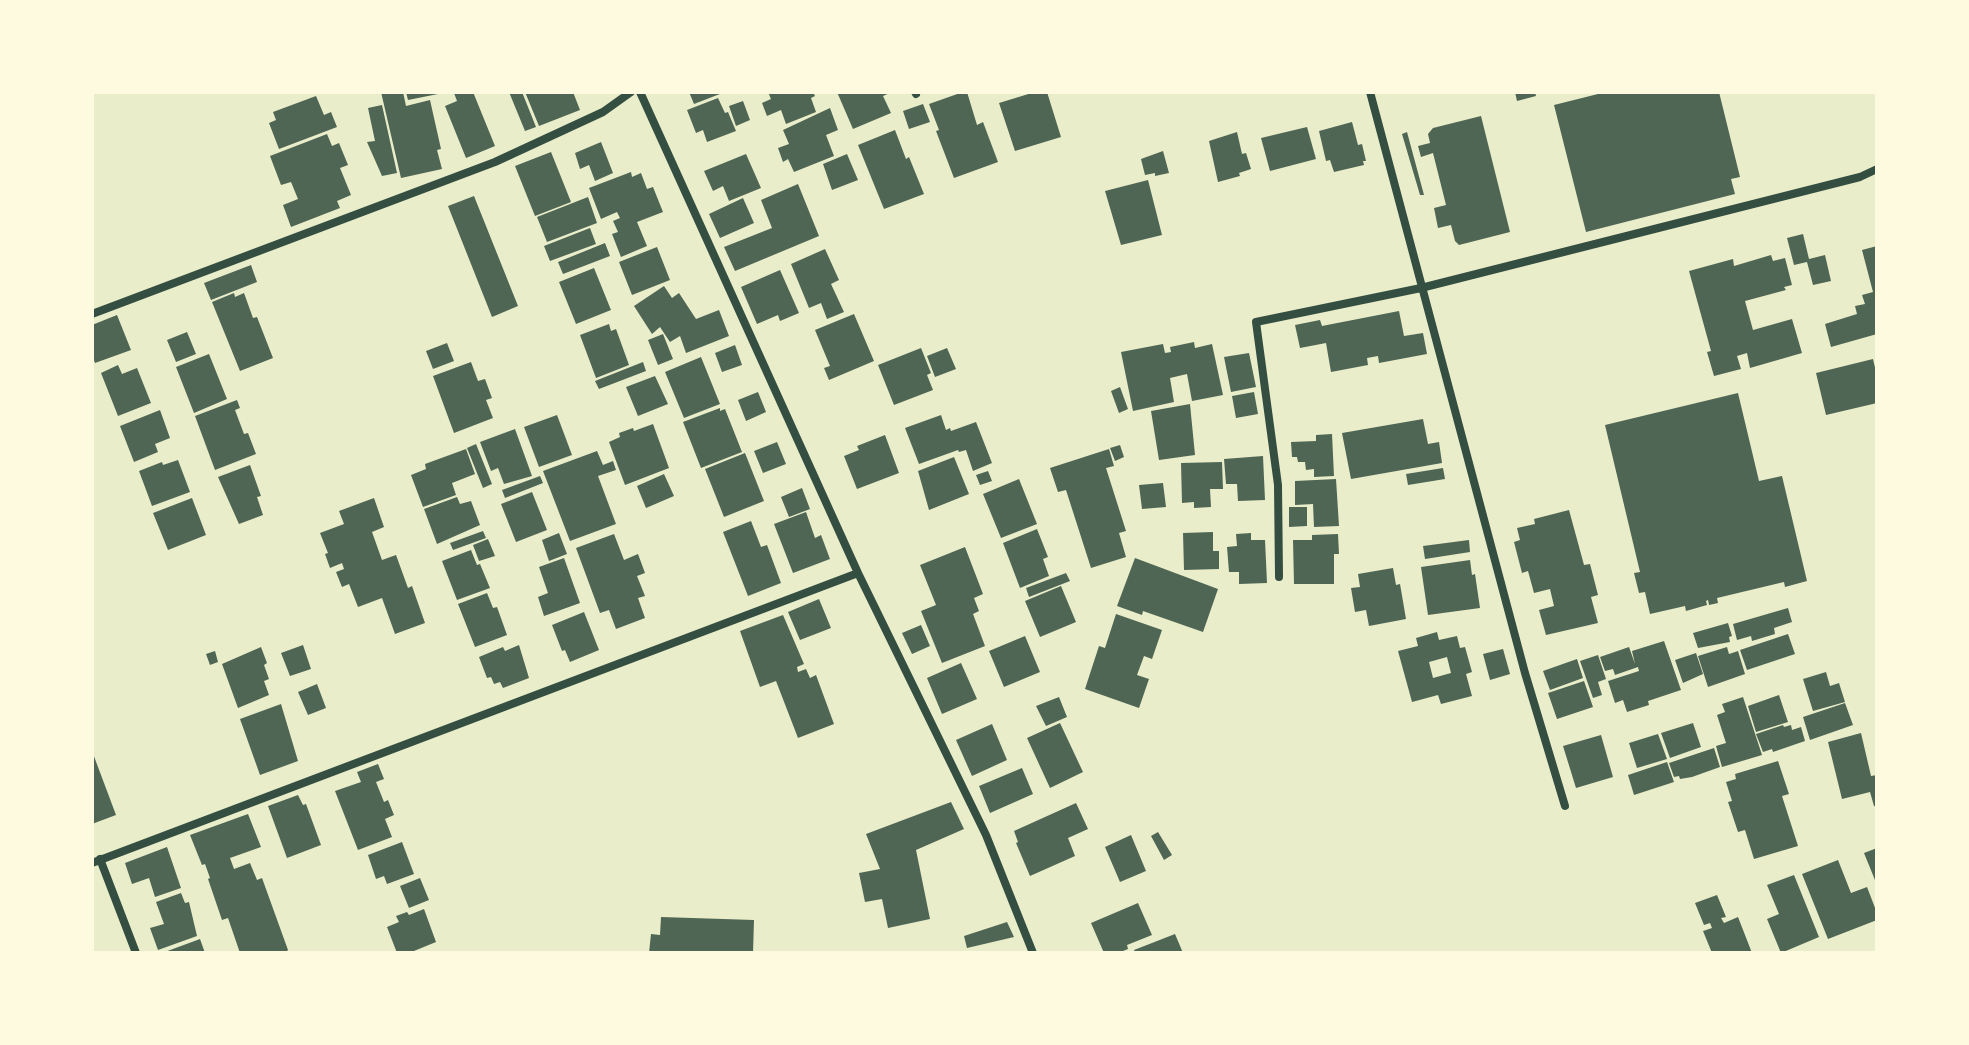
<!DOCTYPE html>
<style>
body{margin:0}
#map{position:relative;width:1969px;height:1045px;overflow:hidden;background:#e9edc9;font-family:Helvetica,sans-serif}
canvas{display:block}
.frame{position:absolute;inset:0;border:94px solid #fefae0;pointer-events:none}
</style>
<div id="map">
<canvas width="1969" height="1045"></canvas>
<div class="frame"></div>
</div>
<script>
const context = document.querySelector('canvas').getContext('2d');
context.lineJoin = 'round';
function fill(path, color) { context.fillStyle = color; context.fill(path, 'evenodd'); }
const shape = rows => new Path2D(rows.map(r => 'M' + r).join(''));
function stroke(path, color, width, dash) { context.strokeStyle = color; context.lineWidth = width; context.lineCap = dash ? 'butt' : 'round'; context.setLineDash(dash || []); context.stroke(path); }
const building = shape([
 [381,92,403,92,406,106,430,100,441,149,437,150,442,169,401,178],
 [406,92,443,92,443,93,408,100],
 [473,92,495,146,466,158,445,106,457,101,454,93],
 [509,92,522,92,536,127,525,131],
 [525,92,573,92,580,110,539,126],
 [689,92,725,92,694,104],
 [768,92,813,92,815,96,811,98,816,112,786,124,781,110,767,116,762,103,771,99],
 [837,92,892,92,883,96,891,113,853,129],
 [963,92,967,92,977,125,983,122,998,162,954,178,936,131,939,130,929,104],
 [1035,92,1047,92,1061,137,1015,151,999,103],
 [1515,92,1535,92,1536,96,1517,101],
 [1606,92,1719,92,1740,177,1731,179,1735,194,1586,232,1554,105],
 [316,96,324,115,331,112,337,127,279,149,269,123,276,120,273,112],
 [718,98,725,113,728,112,736,131,707,142,703,130,696,133,687,110],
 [743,101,750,120,736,126,729,106],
 [923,104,930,122,909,129,903,111],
 [382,105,397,173,382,176,367,142,375,141,368,108],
 [830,108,838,130,826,135,834,156,794,172,788,159,783,162,778,148,789,144,783,130],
 [1481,116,1510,232,1459,245,1455,241,1451,225,1438,228,1434,208,1446,205,1433,153,1421,157,1418,146,1430,143,1428,134,1433,128],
 [1352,122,1358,145,1362,144,1366,161,1363,161,1364,165,1334,172,1330,160,1326,161,1319,131],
 [1307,127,1316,159,1270,171,1261,138],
 [895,130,906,159,909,157,924,194,884,209,858,145],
 [1237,132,1242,154,1246,153,1251,169,1239,173,1240,176,1218,182,1209,141],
 [1407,132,1424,195,1420,195,1402,134],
 [327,134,332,146,339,143,348,165,340,168,351,195,337,201,340,208,291,227,283,205,298,199,291,182,281,185,270,156],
 [601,142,613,173,595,181,589,165,580,169,575,153],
 [1163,151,1169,173,1155,176,1155,173,1145,175,1141,159],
 [551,152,571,202,535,216,515,166],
 [746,154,761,188,729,201,723,186,713,191,704,171],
 [847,154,858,180,832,190,823,164],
 [631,172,632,177,641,173,647,189,653,187,663,212,637,222,647,246,621,257,612,234,618,232,613,221,620,218,617,212,601,219,589,188],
 [1148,180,1162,235,1121,245,1105,191],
 [798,184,819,236,735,271,724,247,772,228,761,200],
 [474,196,518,306,492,317,448,206],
 [588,197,597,223,547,242,537,217],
 [743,198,754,223,720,238,709,214],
 [590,228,596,244,550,261,544,246],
 [1803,234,1809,259,1825,255,1831,281,1813,285,1807,262,1794,265,1787,238],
 [605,243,610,256,563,274,558,262],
 [1877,246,1877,334,1831,347,1825,324,1857,314,1855,306,1865,304,1862,295,1873,292,1862,250],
 [657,247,670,280,632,295,619,262],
 [825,249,839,280,831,284,844,312,827,319,821,303,809,308,791,264],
 [1771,255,1773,261,1785,258,1792,285,1784,287,1786,290,1745,301,1753,330,1792,319,1802,353,1750,368,1747,353,1737,356,1741,369,1714,376,1707,352,1711,351,1689,271,1733,259,1734,266],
 [251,265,257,282,211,300,204,283],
 [594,268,611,310,576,324,559,282],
 [780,270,799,313,780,321,778,315,757,324,741,287],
 [664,286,672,298,679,293,696,319,719,310,729,336,686,353,680,336,670,342,660,327,652,334,634,306],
 [234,293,235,297,244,293,253,318,257,317,273,358,240,371,212,302],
 [1399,311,1404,336,1423,333,1427,354,1379,363,1378,356,1367,358,1368,365,1331,372,1326,343,1300,348,1295,325,1320,320,1322,326],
 [854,314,874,361,829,380,824,368,830,366,815,330],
 [117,315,131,350,95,363,92,355,92,325],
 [609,324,611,331,616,329,629,365,596,378,580,335],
 [187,332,196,354,176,362,167,340],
 [663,334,673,359,658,365,648,340],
 [1194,342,1195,348,1212,344,1223,395,1192,401,1187,374,1170,378,1174,402,1133,411,1121,352,1163,344,1165,353,1171,352,1170,347],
 [447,343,454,361,433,369,426,351],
 [735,345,742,365,722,372,715,353],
 [921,348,931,373,927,375,933,390,894,405,878,365],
 [947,348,956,369,935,377,927,356],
 [1249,353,1256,387,1231,392,1224,357],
 [209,354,227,399,194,413,176,367],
 [701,357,720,404,684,418,665,372],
 [1873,359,1877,376,1877,403,1826,415,1816,373],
 [471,362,478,381,485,379,492,398,486,400,493,418,454,433,433,376],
 [643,362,646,371,599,389,595,381],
 [118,365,122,374,137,368,151,403,118,416,101,373],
 [655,376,668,404,638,416,626,387],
 [1120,387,1128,409,1119,413,1111,391],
 [758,392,766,412,746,421,738,400],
 [1254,392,1258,414,1236,418,1232,396],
 [1738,393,1759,481,1782,476,1807,581,1785,587,1784,582,1717,598,1718,603,1709,605,1708,600,1706,601,1707,605,1686,611,1685,606,1650,614,1645,592,1639,593,1634,573,1640,572,1605,425],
 [237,400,240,408,235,410,244,434,248,433,256,454,215,470,195,416],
 [1190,404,1195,455,1159,460,1151,411],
 [720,408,720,411,725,409,742,452,701,468,683,422],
 [160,410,170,438,155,444,158,452,134,462,120,426],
 [557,415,572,455,539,467,524,427],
 [941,415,946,430,950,428,951,431,976,422,992,463,973,471,966,450,959,452,958,450,919,464,905,428],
 [1423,419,1428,444,1439,442,1442,463,1351,479,1342,433],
 [653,424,669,468,625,485,609,442,620,437,619,433,633,428,634,431],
 [515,429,532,476,504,484,498,468,491,471,480,442],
 [1332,434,1334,476,1314,477,1314,469,1306,470,1305,462,1298,462,1297,457,1292,457,1291,442,1316,441,1316,435],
 [885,435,899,473,857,489,844,456,859,450,857,446],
 [777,442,786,464,763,473,754,451],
 [476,444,492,484,483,488,467,448],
 [1120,445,1124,457,1115,461,1110,448],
 [466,449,475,474,452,483,456,495,423,507,411,475,426,469,425,464],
 [1109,449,1114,466,1106,468,1126,531,1119,533,1126,557,1091,568,1066,490,1058,492,1050,468],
 [597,451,603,465,613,461,616,470,598,476,616,524,570,541,543,471],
 [745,453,764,501,724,517,705,469],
 [1263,456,1265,500,1238,501,1237,484,1226,484,1224,459],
 [954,457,969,494,929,510,918,471],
 [178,460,190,492,152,506,139,471,162,462,163,465],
 [1222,462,1223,489,1210,489,1211,507,1194,508,1194,502,1182,503,1181,463],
 [250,465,261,496,257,497,263,515,239,524,218,477],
 [1443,468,1445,479,1408,485,1406,474],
 [988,471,992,481,980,485,976,475],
 [664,474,674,496,646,508,637,486],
 [540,476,543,483,505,498,502,490],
 [1019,479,1037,524,1001,538,983,494],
 [1336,479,1339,526,1314,527,1313,504,1295,505,1295,481],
 [1163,483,1166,507,1142,509,1139,485],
 [802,488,810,509,789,517,781,497],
 [532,492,547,530,516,542,501,504],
 [457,497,460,504,471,501,480,525,437,544,424,509],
 [192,498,206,535,168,550,153,513],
 [374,498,384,527,372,532,382,560,396,555,408,588,412,586,425,623,395,634,382,598,358,607,349,584,342,587,336,572,344,569,342,563,330,568,325,554,328,553,320,533,344,524,339,511],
 [1289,507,1307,507,1307,526,1289,527],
 [1569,510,1584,565,1590,564,1598,595,1591,597,1598,623,1546,635,1539,610,1554,606,1550,589,1534,593,1528,571,1522,573,1514,542,1520,540,1517,528,1535,524,1534,519],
 [806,512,815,538,821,535,830,559,793,573,774,524],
 [751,521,761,547,767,545,781,583,748,596,723,532],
 [1037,529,1048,557,1043,559,1049,576,1020,588,1003,543],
 [483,531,486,538,453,550,450,543],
 [1213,532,1213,551,1219,551,1219,569,1184,570,1183,533],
 [559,533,567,554,549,561,542,540],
 [1251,533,1251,540,1265,540,1267,583,1239,584,1239,572,1229,572,1227,547,1237,546,1236,534],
 [614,534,624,560,638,554,645,573,637,576,645,596,638,598,645,618,616,629,609,610,600,613,576,548],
 [1338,534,1339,554,1334,554,1334,584,1294,584,1293,540,1312,540,1312,535],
 [488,539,495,556,479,561,473,545],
 [1469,540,1470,552,1425,559,1423,546],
 [965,547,983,594,974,598,979,611,973,614,985,646,942,663,921,611,936,605,920,565],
 [471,550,477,565,480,564,490,588,457,600,442,561],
 [564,558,580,603,544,616,538,597,548,593,539,567],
 [1135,558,1218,589,1203,632,1143,611,1142,615,1117,606],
 [1470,560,1472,575,1475,574,1480,608,1428,615,1421,567],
 [1393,568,1396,585,1400,584,1406,619,1369,626,1366,610,1355,612,1351,588,1360,587,1358,574],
 [1066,573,1070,581,1029,597,1026,588],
 [1061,586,1076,622,1040,637,1025,601],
 [487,593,493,608,497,607,507,635,475,647,458,604],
 [819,599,831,628,800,640,788,612],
 [1788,608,1792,622,1774,628,1775,634,1752,641,1751,636,1737,640,1733,624],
 [584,612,599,650,570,662,565,650,562,651,552,625],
 [1116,614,1162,630,1152,659,1144,656,1137,675,1149,679,1139,708,1085,689,1099,646,1105,648],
 [783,615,804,664,797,667,798,672,806,669,810,678,816,675,834,724,798,738,776,681,760,687,740,631],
 [1728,623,1732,636,1729,637,1730,642,1698,648,1693,633],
 [921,625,930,646,912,654,902,633],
 [1437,632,1439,640,1457,636,1460,648,1465,647,1472,672,1466,674,1472,696,1441,704,1438,695,1412,702,1398,651,1418,646,1416,638],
 [1447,657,1451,673,1433,678,1429,662],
 [1788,634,1795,654,1747,670,1740,650],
 [1025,636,1040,672,1004,687,989,651],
 [1664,641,1681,690,1648,701,1649,705,1627,712,1623,700,1615,703,1608,681,1639,671,1638,667,1615,675,1613,669,1605,671,1600,657,1629,647,1635,664,1632,651],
 [303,645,311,669,290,676,281,653],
 [519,645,529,678,503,688,500,682,494,684,491,677,487,678,479,657,503,647,505,651],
 [261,647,267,663,264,665,269,679,264,681,269,695,238,708,222,664],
 [1727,647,1729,654,1738,651,1745,674,1708,687,1698,656],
 [1503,649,1510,674,1490,680,1483,654],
 [215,651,218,662,210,665,206,654],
 [1696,653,1703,674,1683,683,1675,660],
 [1598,655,1606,679,1598,682,1602,695,1593,698,1580,661],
 [1577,659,1583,678,1550,690,1543,671],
 [961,663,977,699,942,714,927,678],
 [1826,672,1830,686,1839,683,1845,702,1813,711,1803,679],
 [1584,681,1593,707,1557,719,1548,693],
 [317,684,326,708,308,715,298,692],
 [1779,695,1788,722,1756,732,1748,706],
 [1059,697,1067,717,1046,726,1036,706],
 [1743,697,1762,755,1722,767,1716,746,1726,743,1717,715,1725,712,1722,704],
 [1845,703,1853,725,1810,740,1803,717],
 [281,704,298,761,260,775,240,719],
 [1060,723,1083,772,1050,788,1027,738],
 [1693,723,1701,747,1670,758,1661,733],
 [992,724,1007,760,972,776,956,740],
 [1783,725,1784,727,1791,725,1792,730,1801,727,1805,741,1773,752,1772,749,1763,752,1756,734],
 [1861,733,1871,776,1877,775,1877,807,1874,806,1870,792,1842,799,1828,742],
 [1658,734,1667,759,1637,768,1629,743],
 [1601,735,1613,777,1576,788,1563,746],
 [1714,748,1720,767,1692,777,1680,779,1679,776,1674,777,1669,763],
 [92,751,116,815,92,824],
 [1778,761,1789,794,1782,796,1798,846,1754,859,1745,830,1738,832,1728,802,1732,801,1726,782,1736,779,1735,774],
 [1667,762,1674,782,1634,795,1628,775],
 [378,764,384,779,376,782,384,802,388,800,394,815,385,819,392,837,358,850,335,791,361,782,357,772],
 [1022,768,1033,794,990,813,979,786],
 [298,795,303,805,306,804,321,845,287,858,268,806],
 [951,802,964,829,916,850,930,919,888,928,882,899,865,902,859,873,880,869,866,834],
 [1076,803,1088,829,1068,838,1075,856,1030,876,1016,843,1018,842,1014,831],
 [248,814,261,847,230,858,234,869,250,863,257,880,262,878,288,950,285,953,240,953,228,918,222,920,208,879,210,878,205,864,202,865,190,835],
 [1158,832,1172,855,1164,860,1151,836],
 [1131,835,1146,871,1120,882,1105,847],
 [402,842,414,874,387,884,384,876,376,879,368,855],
 [167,847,181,888,155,897,149,878,132,884,125,863],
 [1877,848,1877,885,1864,853],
 [1838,860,1851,893,1867,887,1877,913,1877,920,1828,939,1802,874],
 [1794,875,1819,937,1781,953,1767,919,1779,914,1767,885],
 [420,878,429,900,409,908,400,886],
 [181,893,185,903,189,902,197,936,158,950,150,928,164,924,156,902],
 [1717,895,1726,917,1721,918,1724,923,1738,917,1752,953,1712,953,1703,931,1712,928,1710,923,1704,925,1695,903],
 [1138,903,1152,935,1127,945,1128,949,1118,953,1104,953,1091,923],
 [424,909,436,942,409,953,397,953,387,927,399,922,396,916,407,912,409,915],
 [661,917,754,920,753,953,649,953,651,934,660,935],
 [1007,922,1014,937,967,948,964,936],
 [1175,934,1183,953,1135,953,1134,950],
 [200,939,205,953,162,953]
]);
const minor = shape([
 [640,92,858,573,986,835,1033,953],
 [915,92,916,94],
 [1370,92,1525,673,1565,806],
 [92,314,495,162,603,112,631,92],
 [1279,577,1278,485,1256,322,1421,288,1860,177,1877,169],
 [100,859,136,953],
 [92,863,858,573]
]);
fill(building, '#4f6655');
stroke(minor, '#344e41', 8);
</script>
